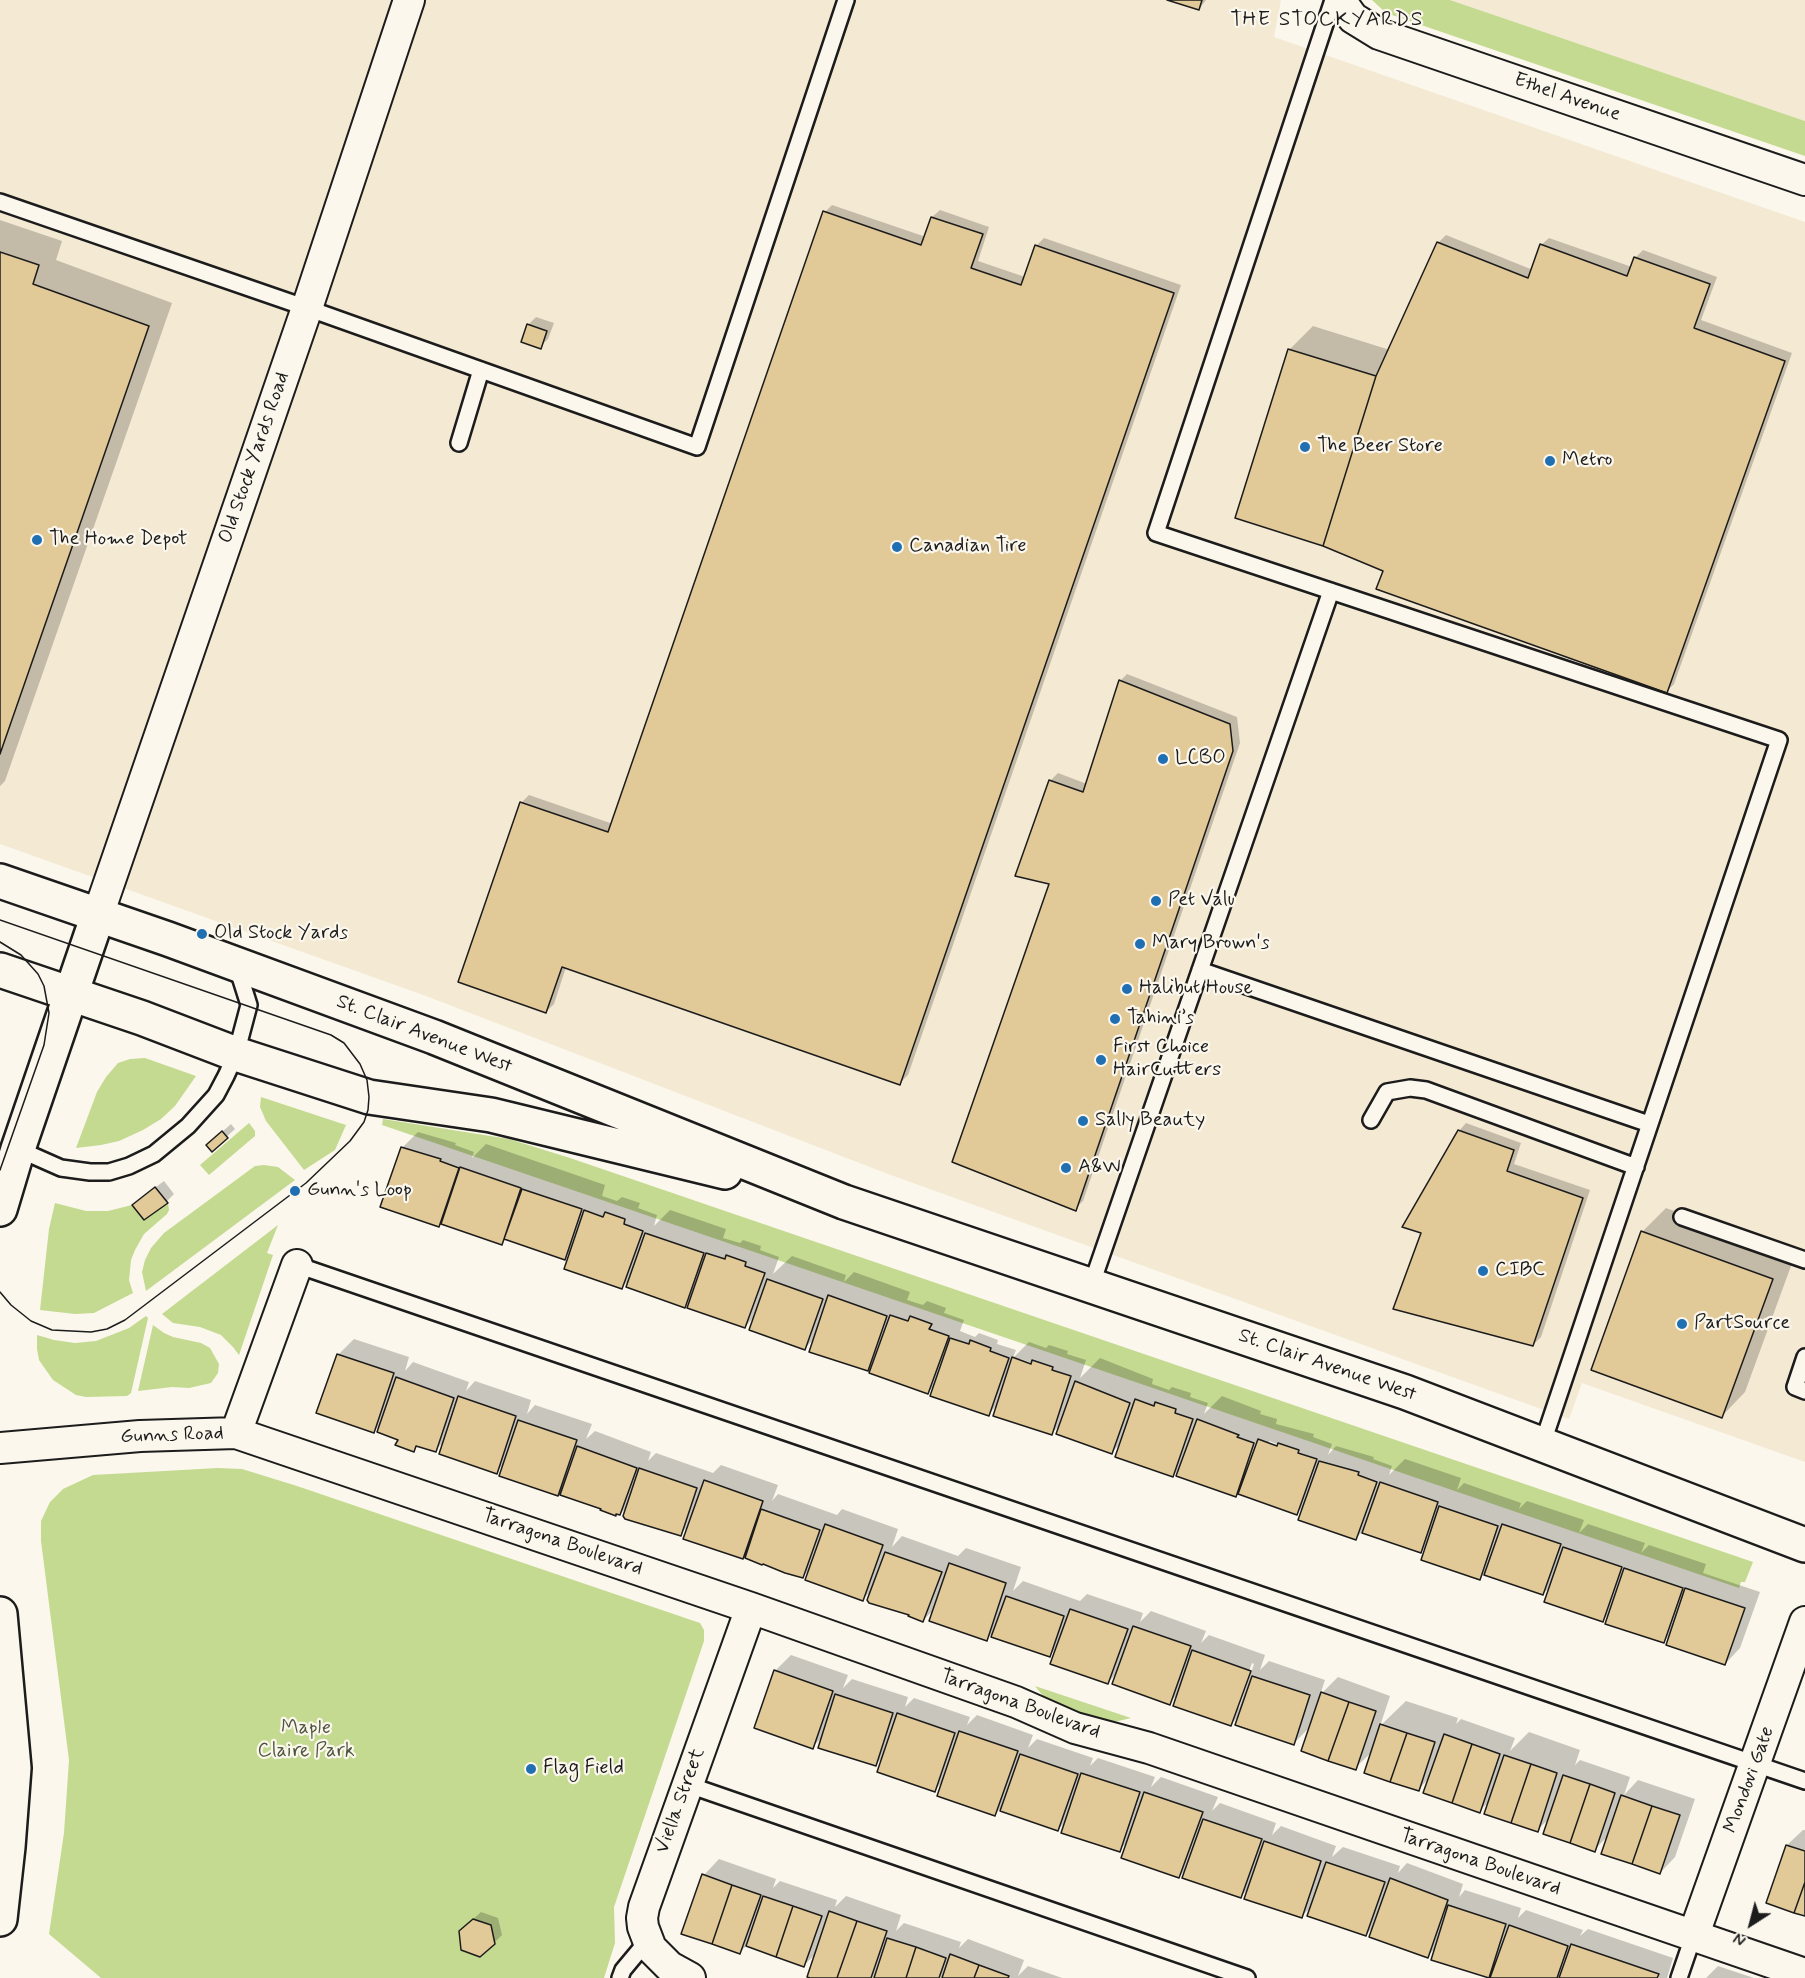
<!DOCTYPE html>
<meta charset="utf-8">
<style>
body{margin:0}
#map{position:relative;width:1805px;height:1978px;overflow:hidden;background:#fbf7ec;font-family:Mynerve,sans-serif}
canvas{display:block}
.north{position:absolute;left:1721px;top:1894px;width:60px;height:60px;-webkit-text-stroke:4px #fbf7ec;paint-order:stroke;rotate:216deg;font-size:16px;font-weight:700;line-height:24px;text-align:center;color:#1c1c1c}
.north::after{content:'';display:block;margin:auto;width:21px;height:27px;background:#1c1c1c;clip-path:polygon(50% 0,100% 100%,50% 72%,0 100%)}
</style>
<div id="map">
<canvas width="1805" height="1978"></canvas>
<div class="north">N</div>
</div>
<script>
const context = document.querySelector('canvas').getContext('2d');
context.lineJoin = 'round';
function fill(path, color) { context.fillStyle = color; context.fill(path, 'evenodd'); }
const shape = rows => new Path2D(rows.map(r => 'M' + r).join(''));
function stroke(path, color, width, dash) { context.strokeStyle = color; context.lineWidth = width; context.lineCap = dash ? 'butt' : 'round'; context.setLineDash(dash || []); context.stroke(path); }
function label(font, color, halo, rows, align = 'center') {
  context.font = font + ' Mynerve,sans-serif'; context.lineWidth = 4.5; context.setLineDash([]); context.textBaseline = 'middle'; context.strokeStyle = halo; context.fillStyle = color; for (const [text, x, y, turn = 0] of rows) {
    context.save(); context.translate(x, y); context.rotate((+turn || 0) * Math.PI / 180); context.textAlign = isNaN(turn) ? turn : align; if (halo) context.strokeText(text, 0, 0); context.fillText(text, 0, 0); context.restore();
  }
}
const built = shape([
 [0,0,1281,0,1274,37,1805,222,1805,1462,1582,1383,1569,1419,888,1174,426,996,0,844],
 [1450,0,1805,0,1805,121]
]);
const green = shape([
 [1372,0,1450,0,1805,121,1805,156,1386,13],
 [145,1058,196,1076,175,1106,161,1119,143,1130,119,1141,101,1145,76,1148,97,1092,106,1077,118,1063,130,1059],
 [261,1097,346,1125,335,1150,304,1170,266,1121,260,1107],
 [383,1119,509,1139,570,1158,1753,1562,1745,1582,1741,1582,1739,1588,382,1125],
 [249,1123,255,1131,255,1136,209,1175,200,1165],
 [264,1165,278,1167,295,1180,146,1291,142,1272,145,1260,151,1248,164,1233,255,1166],
 [55,1203,86,1211,108,1211,132,1205,144,1220,168,1203,169,1210,167,1214,144,1234,135,1250,131,1260,129,1280,133,1293,94,1313,75,1314,40,1310,49,1229],
 [278,1225,267,1253,273,1255,239,1355,233,1347,221,1335,200,1327,173,1323,162,1314],
 [146,1316,148,1318,131,1393,127,1396,86,1397,76,1395,53,1380,39,1360,37,1349,37,1335,54,1340,75,1343,96,1341,129,1328],
 [153,1325,164,1333,173,1337,201,1343,210,1348,219,1364,218,1373,211,1383,189,1388,172,1387,138,1391],
 [218,1468,242,1469,297,1486,700,1623,704,1630,704,1641,614,1907,615,1943,604,1978,101,1978,49,1934,64,1833,69,1760,41,1541,41,1521,50,1502,63,1489,93,1475],
 [1035,1686,1131,1718,1110,1723,1052,1707]
]);
const shadow = shape([
 [1172,0,1206,0,1199,9],
 [832,205,926,237,932,217,940,210,989,227,978,261,1025,277,1036,246,1044,238,1181,285,908,1075,900,1083,566,967,554,1004,546,1012,521,803,529,795,613,824,825,212],
 [0,220,62,241,56,260,172,303,5,781,0,786],
 [1446,235,1533,270,1541,245,1549,238,1632,267,1635,258,1643,250,1717,277,1701,320,1792,353,1674,684,1667,691,1385,570,1289,350,1313,326,1390,350,1438,243],
 [536,317,554,323,548,339,540,347,528,325],
 [1127,674,1237,717,1240,743,1083,1201,1075,1209,1051,883,1050,781,1058,773,1087,784,1120,681],
 [1466,1123,1521,1143,1514,1164,1590,1190,1541,1337,1533,1345,1459,1131],
 [231,1124,235,1129,212,1150,215,1138],
 [418,1132,456,1143,455,1145,474,1152,472,1158,486,1144,605,1185,602,1196,617,1201,622,1197,640,1203,638,1208,657,1215,654,1226,670,1210,726,1229,723,1238,740,1243,743,1240,761,1246,760,1250,779,1257,773,1274,792,1256,846,1275,844,1282,854,1272,910,1292,907,1300,923,1305,927,1301,946,1308,944,1313,964,1320,960,1331,975,1337,979,1333,998,1340,997,1344,1016,1350,1013,1358,1029,1342,1046,1348,1049,1345,1068,1351,1067,1354,1086,1360,1080,1378,1100,1358,1153,1379,1152,1384,1169,1390,1172,1387,1191,1393,1190,1397,1208,1403,1204,1414,1222,1396,1261,1411,1260,1414,1277,1419,1276,1424,1314,1434,1313,1437,1332,1444,1328,1455,1336,1446,1374,1457,1373,1459,1392,1466,1389,1475,1405,1459,1461,1478,1457,1490,1464,1483,1521,1503,1519,1509,1527,1501,1584,1520,1579,1533,1588,1524,1645,1543,1641,1553,1649,1545,1706,1564,1703,1573,1760,1592,1740,1648,1725,1664,1672,1633,1664,1641,1611,1612,1603,1620,1552,1585,1543,1594,1484,1574,1480,1578,1428,1544,1421,1552,1362,1532,1356,1538,1305,1505,1297,1513,1242,1488,1235,1495,1181,1467,1173,1476,1122,1442,1112,1452,1061,1424,1051,1434,997,1405,989,1414,935,1385,928,1392,874,1364,868,1370,816,1337,805,1348,755,1316,745,1327,691,1299,684,1306,630,1279,622,1287,571,1251,564,1258,506,1239,502,1243,441,1223,438,1225,402,1148],
 [1020,1359,1038,1365,1037,1368,1020,1362],
 [1269,1441,1285,1447,1284,1450,1269,1445],
 [164,1181,174,1194,167,1201,141,1198],
 [1666,1208,1795,1255,1745,1392,1722,1416,1593,1369,1643,1231],
 [354,1339,409,1357,405,1371,413,1362,469,1382,466,1391,475,1381,531,1400,527,1414,535,1405,592,1424,586,1439,595,1431,651,1452,648,1461,656,1453,713,1473,721,1465,778,1485,772,1501,778,1494,837,1515,842,1509,898,1529,892,1547,902,1536,958,1556,966,1548,1021,1567,1013,1591,1023,1581,1080,1601,1087,1594,1143,1613,1140,1622,1151,1611,1206,1631,1201,1643,1209,1635,1265,1655,1260,1670,1269,1661,1325,1680,1320,1695,1338,1677,1390,1696,1380,1726,1406,1701,1458,1718,1456,1724,1461,1719,1515,1738,1510,1751,1529,1732,1580,1750,1575,1765,1580,1760,1630,1777,1624,1795,1638,1780,1695,1799,1675,1857,1660,1873,1609,1835,1594,1850,1550,1818,1537,1830,1491,1800,1479,1811,1430,1777,1418,1790,1373,1751,1355,1768,1312,1725,1294,1743,1240,1715,1231,1724,1178,1694,1169,1703,1118,1672,1108,1682,1058,1647,1049,1656,995,1631,986,1639,935,1609,923,1620,873,1589,863,1599,811,1568,803,1576,749,1551,742,1557,690,1525,680,1534,628,1506,620,1514,565,1487,558,1494,505,1463,496,1472,445,1441,435,1450,419,1445,414,1450,382,1423,374,1431,338,1355],
 [1252,1663,1254,1664,1239,1708,1236,1708],
 [791,1655,848,1675,843,1688,852,1679,908,1697,905,1707,914,1698,970,1717,967,1725,977,1715,1033,1735,1028,1748,1037,1739,1093,1758,1090,1766,1098,1758,1155,1777,1151,1787,1161,1777,1218,1797,1212,1811,1220,1803,1276,1823,1272,1835,1281,1826,1336,1846,1332,1857,1343,1847,1400,1866,1398,1873,1407,1863,1463,1884,1459,1897,1465,1890,1521,1908,1518,1918,1526,1910,1583,1930,1580,1936,1588,1929,1673,1958,1667,1978,1492,1978,1494,1971,1489,1977,1437,1947,1427,1956,1375,1925,1366,1935,1312,1906,1302,1916,1250,1887,1240,1897,1187,1868,1179,1877,1128,1842,1119,1850,1066,1821,1058,1830,1004,1805,995,1814,943,1781,935,1790,883,1757,876,1764,823,1737,812,1747,775,1671],
 [1803,1830,1805,1830,1805,1915,1787,1845],
 [719,1859,776,1879,773,1888,780,1881,837,1900,835,1907,846,1896,901,1915,896,1931,904,1923,961,1942,959,1948,968,1939,1024,1960,1018,1976,1028,1966,1062,1978,815,1978,816,1954,804,1965,747,1945,740,1952,704,1875],
 [481,1912,498,1918,502,1935,494,1943,468,1924],
 [1718,1966,1754,1978,1706,1978]
]);
const building = shape([
 [1167,0,1202,0,1199,10,1167,0],
 [823,211,921,245,931,217,983,234,971,268,1021,285,1035,245,1174,293,900,1085,562,967,546,1013,458,982,520,802,608,832,823,211],
 [1437,242,1528,278,1540,244,1627,276,1634,257,1710,284,1694,328,1785,361,1667,693,1376,589,1383,571,1323,546,1376,376,1437,242],
 [0,252,39,265,33,284,149,326,0,754,0,252],
 [527,324,547,331,541,349,521,342,527,324],
 [1288,349,1376,376,1323,546,1235,518,1288,349],
 [1119,680,1230,724,1233,751,1076,1211,952,1162,1049,884,1015,876,1049,780,1083,792,1119,680],
 [1458,1130,1514,1150,1507,1171,1583,1198,1533,1346,1393,1309,1421,1233,1402,1227,1458,1130],
 [222,1131,228,1138,212,1152,206,1145,222,1131],
 [401,1147,441,1159,440,1161,459,1168,439,1227,380,1207,401,1147],
 [460,1167,521,1188,502,1245,441,1224,460,1167],
 [155,1187,168,1203,144,1220,132,1205,155,1187],
 [522,1189,582,1209,565,1260,504,1239,522,1189],
 [584,1210,603,1217,605,1212,625,1219,624,1224,643,1231,622,1289,564,1269,584,1210],
 [1641,1231,1773,1279,1722,1418,1591,1370,1641,1231],
 [645,1233,704,1253,685,1308,626,1287,645,1233],
 [706,1253,725,1259,726,1255,746,1262,745,1266,765,1273,745,1328,687,1308,706,1253],
 [767,1279,823,1299,805,1350,749,1330,767,1279],
 [828,1295,887,1316,868,1371,809,1352,828,1295],
 [890,1315,908,1321,910,1316,932,1324,929,1329,949,1336,928,1394,869,1373,890,1315],
 [950,1338,969,1344,970,1340,991,1348,990,1351,1009,1358,989,1416,930,1396,950,1338],
 [337,1354,394,1373,374,1433,316,1413,337,1354],
 [1012,1357,1031,1364,1032,1360,1053,1367,1052,1370,1071,1376,1052,1435,993,1416,1012,1357],
 [396,1377,454,1398,436,1452,416,1446,414,1452,395,1445,398,1440,377,1432,396,1377],
 [1075,1381,1130,1403,1112,1454,1056,1434,1075,1381],
 [458,1396,516,1416,497,1474,439,1454,458,1396],
 [1135,1399,1154,1406,1155,1402,1176,1409,1175,1413,1193,1419,1173,1477,1115,1457,1135,1399],
 [1197,1419,1239,1435,1237,1437,1254,1443,1236,1497,1176,1476,1197,1419],
 [518,1420,577,1440,558,1496,499,1476,518,1420],
 [1258,1439,1277,1446,1278,1443,1299,1450,1298,1453,1317,1459,1297,1515,1238,1494,1258,1439],
 [577,1446,637,1468,620,1515,616,1514,616,1516,600,1510,601,1509,560,1495,577,1446],
 [1319,1461,1359,1472,1358,1475,1377,1482,1356,1540,1298,1520,1319,1461],
 [639,1468,697,1488,681,1536,625,1519,623,1516,639,1468],
 [704,1480,763,1501,743,1559,683,1539,704,1480],
 [1380,1482,1438,1502,1421,1553,1362,1533,1380,1482],
 [1439,1506,1498,1526,1480,1580,1421,1560,1439,1506],
 [761,1509,820,1530,803,1578,785,1573,763,1564,762,1565,745,1558,761,1509],
 [825,1524,883,1545,863,1601,805,1580,825,1524],
 [1502,1524,1561,1544,1543,1595,1484,1575,1502,1524],
 [1563,1547,1622,1567,1603,1622,1544,1602,1563,1547],
 [885,1552,942,1572,923,1622,908,1616,909,1615,869,1603,867,1600,885,1552],
 [949,1563,1006,1583,987,1641,929,1621,949,1563],
 [1624,1568,1683,1588,1664,1643,1605,1624,1624,1568],
 [1685,1588,1745,1608,1725,1665,1666,1645,1685,1588],
 [1006,1596,1064,1616,1050,1657,991,1637,1006,1596],
 [1070,1609,1128,1629,1108,1684,1050,1664,1070,1609],
 [1133,1626,1191,1646,1170,1705,1112,1684,1133,1626],
 [1192,1650,1251,1671,1231,1726,1173,1706,1192,1650],
 [774,1670,833,1691,813,1749,754,1728,774,1670],
 [1252,1676,1310,1695,1294,1745,1235,1725,1252,1676],
 [1321,1692,1349,1702,1328,1761,1301,1751,1321,1692],
 [835,1694,893,1713,876,1766,818,1748,835,1694],
 [1349,1702,1376,1711,1356,1770,1328,1761,1349,1702],
 [897,1713,955,1733,935,1792,877,1772,897,1713],
 [1380,1724,1407,1733,1390,1782,1364,1773,1380,1724],
 [959,1731,1018,1751,995,1816,937,1796,959,1731],
 [1407,1733,1435,1742,1419,1791,1390,1782,1407,1733],
 [1444,1734,1472,1744,1452,1803,1423,1793,1444,1734],
 [1472,1744,1500,1754,1480,1813,1452,1803,1472,1744],
 [1020,1754,1078,1774,1058,1831,1000,1811,1020,1754],
 [1504,1755,1531,1764,1511,1823,1484,1814,1504,1755],
 [1531,1764,1557,1773,1538,1832,1511,1823,1531,1764],
 [1081,1773,1140,1792,1120,1852,1061,1833,1081,1773],
 [1563,1775,1590,1784,1570,1843,1543,1834,1563,1775],
 [1590,1784,1615,1793,1595,1852,1570,1843,1590,1784],
 [1144,1792,1203,1812,1179,1878,1121,1858,1144,1792],
 [1621,1795,1652,1806,1632,1864,1601,1854,1621,1795],
 [1652,1806,1680,1815,1660,1874,1632,1864,1652,1806],
 [1203,1819,1262,1839,1241,1898,1182,1878,1203,1819],
 [1264,1841,1321,1861,1302,1918,1244,1899,1264,1841],
 [1786,1845,1805,1851,1805,1882,1794,1913,1766,1903,1786,1845],
 [1326,1862,1385,1882,1366,1936,1307,1916,1326,1862],
 [702,1874,732,1885,712,1944,681,1934,702,1874],
 [1390,1878,1448,1900,1428,1958,1369,1937,1390,1878],
 [1805,1882,1805,1916,1794,1913,1805,1882],
 [732,1885,761,1895,740,1954,712,1944,732,1885],
 [763,1896,793,1906,776,1957,746,1946,763,1896],
 [1448,1905,1506,1924,1489,1978,1431,1960,1448,1905],
 [793,1906,822,1916,804,1967,776,1957,793,1906],
 [829,1911,857,1921,837,1978,810,1978,807,1977,829,1911],
 [473,1919,491,1925,495,1944,480,1957,461,1950,459,1931,473,1919],
 [857,1921,887,1931,871,1978,837,1978,857,1921],
 [1509,1925,1568,1946,1557,1978,1490,1978,1509,1925],
 [887,1938,916,1947,906,1978,874,1978,887,1938],
 [1571,1944,1659,1974,1657,1978,1559,1978,1571,1944],
 [916,1947,946,1958,939,1978,906,1978,916,1947],
 [950,1954,979,1965,974,1978,942,1978,950,1954],
 [979,1965,1009,1976,1008,1978,974,1978,979,1965]
]);
const service = shape([
 [1333,0,1156,533,1779,740,1542,1445],
 [0,202,307,308,697,447,846,0],
 [459,443,481,370],
 [1200,970,1649,1124],
 [1371,1120,1387,1092,1410,1088,1426,1090,1636,1167],
 [18,1149,61,1168,90,1172,109,1172,129,1166,154,1154,188,1126,216,1095,226,1076,236,1054,249,1005,237,967],
 [1682,1217,1805,1260],
 [297,1265,1805,1781],
 [1091,1286,1331,591],
 [1805,1357,1795,1387,1805,1391],
 [686,1784,1247,1978],
 [620,1978,623,1970,648,1940],
 [1679,1978,1693,1937]
]);
const minor = shape([
 [1340,0,1353,18,1379,34,1805,180],
 [98,915,307,308,409,0],
 [236,1433,297,1265],
 [0,1448,140,1436,236,1433,751,1608,1016,1702,1075,1728,1149,1748,1805,1974],
 [1693,1937,1805,1622],
 [690,1978,670,1967,651,1948,643,1927,642,1918,644,1907,751,1608]
]);
const tertiary = shape([
 [0,1209,18,1149,98,915],
 [0,1614,14,1768,8,1847,0,1919]
]);
const secondary = shape([
 [0,881,168,939,434,1037,844,1202,1405,1392,1805,1545],
 [0,970,142,1018,236,1054,369,1097,491,1115,725,1172]
]);
const tram = shape([
 [0,920,331,1035,344,1043,360,1064,367,1080,369,1097,368,1110,364,1122,350,1141,306,1183,125,1320,107,1329,91,1332,52,1330,31,1321,11,1305,0,1292],
 [0,942,21,955,38,974,44,986,49,1013,44,1045,0,1170]
]);
const markers = [
 [1305,447,6,"#1f6fb2"],
 [1550,461,6,"#1f6fb2"],
 [37,540,6,"#1f6fb2"],
 [897,547,6,"#1f6fb2"],
 [1163,759,6,"#1f6fb2"],
 [1156,901,6,"#1f6fb2"],
 [202,934,6,"#1f6fb2"],
 [1140,944,6,"#1f6fb2"],
 [1127,989,6,"#1f6fb2"],
 [1115,1019,6,"#1f6fb2"],
 [1101,1060,6,"#1f6fb2"],
 [1083,1121,6,"#1f6fb2"],
 [1066,1168,6,"#1f6fb2"],
 [295,1191,6,"#1f6fb2"],
 [1483,1271,6,"#1f6fb2"],
 [1682,1324,6,"#1f6fb2"],
 [531,1769,6,"#1f6fb2"]
];
const streetNames = [
 ["Ethel Avenue",1567,98,19],
 ["Old Stock Yards Road",255,458,-71],
 ["St. Clair Avenue West",424,1035,21],
 ["St. Clair Avenue West",1327,1366,19],
 ["Gunns Road",172,1436,-2],
 ["Tarragona Boulevard",562,1543,19],
 ["Tarragona Boulevard",1020,1705,20],
 ["Mondovi Gate",1750,1780,-70],
 ["Viella Street",681,1801,-70],
 ["Tarragona Boulevard",1480,1863,19]
];
const poiNames = [
 ["The Beer Store",1317,447],
 ["Metro",1562,461],
 ["The Home Depot",49,540],
 ["Canadian Tire",909,547],
 ["LCBO",1175,759],
 ["Pet Valu",1168,901],
 ["Old Stock Yards",214,934],
 ["Mary Brown's",1152,944],
 ["Halibut House",1139,989],
 ["Tahini’s",1127,1019],
 ["First Choice",1113,1048],
 ["HairCutters",1113,1071],
 ["Sally Beauty",1095,1121],
 ["A&W",1078,1168],
 ["Gunn's Loop",307,1191],
 ["CIBC",1495,1271],
 ["PartSource",1694,1324],
 ["Flag Field",543,1769]
];
const parkNames = [
 ["Maple",306,1729],
 ["Claire Park",306,1752]
];
const neighbourhoodNames = [
 ["THE STOCKYARDS",1327,21]
];
fill(built, '#f4e9d3');
fill(green, '#c3da90');
fill(shadow, '#0003');
fill(building, '#e2c998');
stroke(building, '#1c1c1c', 1.5);
stroke(service, '#1c1c1c', 20);
stroke(minor, '#1c1c1c', 34);
stroke(tertiary, '#1c1c1c', 38);
stroke(secondary, '#1c1c1c', 38);
stroke(service, '#fbf7ec', 15);
stroke(minor, '#fbf7ec', 30);
stroke(tertiary, '#fbf7ec', 33);
stroke(secondary, '#fbf7ec', 33);
stroke(tram, '#1c1c1c', 1.5);
for (const [x, y, r, color] of markers) { const dot = new Path2D(); dot.arc(x, y, r, 0, 2 * Math.PI); context.fillStyle = color; context.fill(dot); stroke(dot, '#fbf7ec', 2); }
label('20px', '#1c1c1c', '#fbf7ec', streetNames);
label('20px', '#1c1c1c', '#fbf7ec', poiNames, 'left');
label('20px', '#4e553f', '#fbf7ec', parkNames);
context.letterSpacing = '1.5px';
label('21px', '#1c1c1c', '#fbf7ec', neighbourhoodNames);
context.letterSpacing = '0px';
</script>
